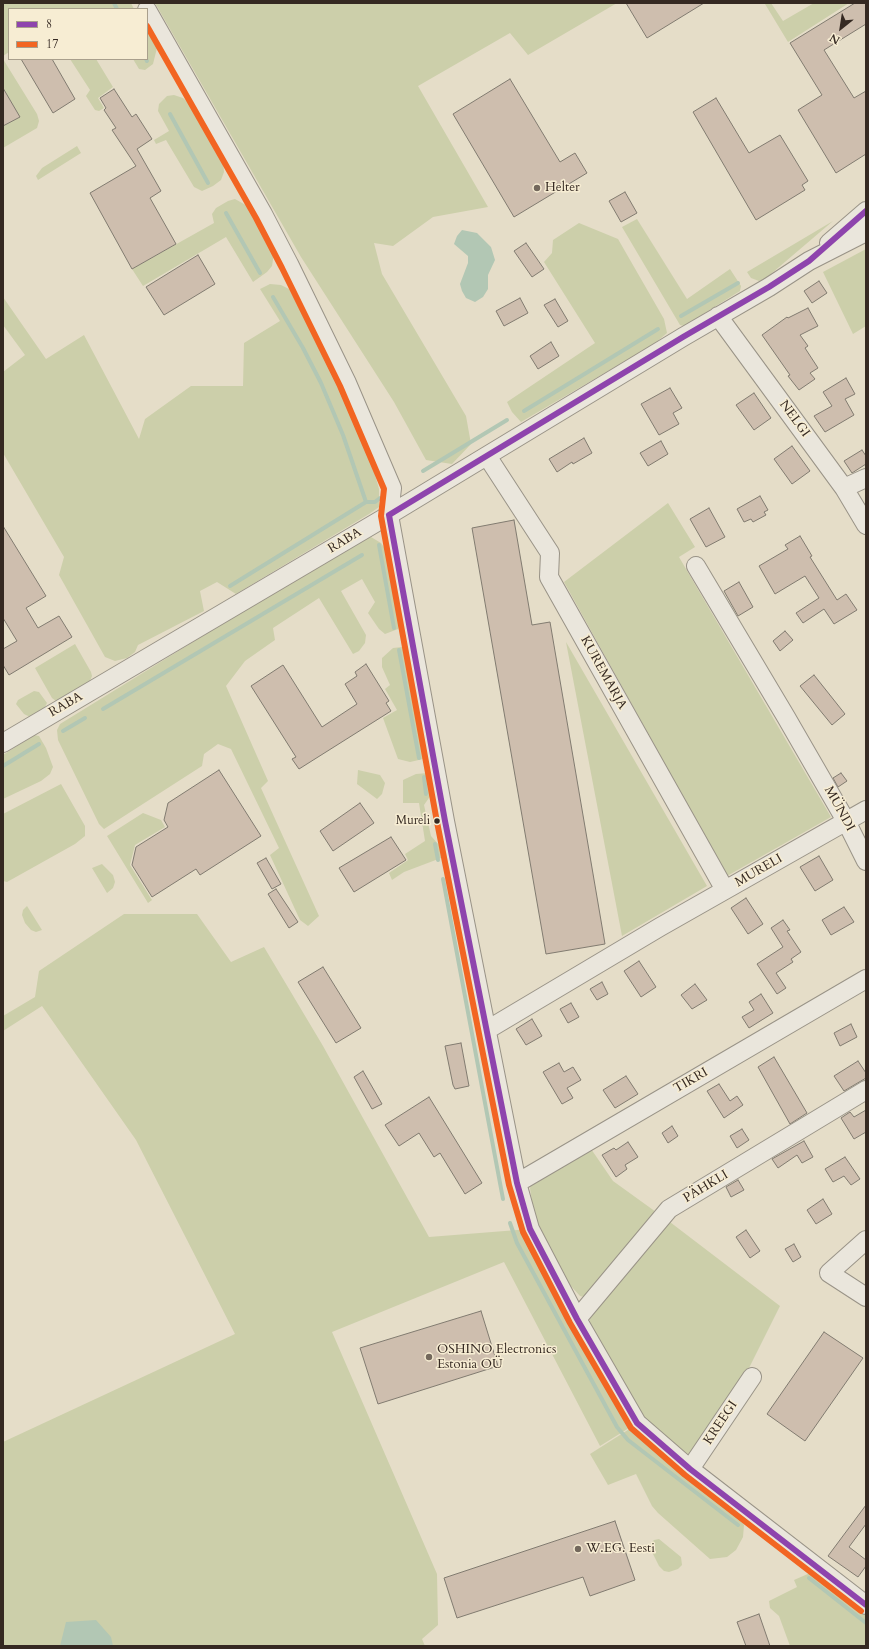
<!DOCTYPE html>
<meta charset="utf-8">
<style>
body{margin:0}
#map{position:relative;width:869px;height:1649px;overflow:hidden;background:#e5ddc8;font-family:Cardo,serif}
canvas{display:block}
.frame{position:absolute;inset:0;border:4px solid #352922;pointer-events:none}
.legend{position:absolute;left:8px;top:8px;width:140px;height:52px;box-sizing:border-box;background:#f7edd3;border:1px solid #a99f8c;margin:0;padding:5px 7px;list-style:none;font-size:12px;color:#352922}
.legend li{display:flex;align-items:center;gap:8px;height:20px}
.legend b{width:20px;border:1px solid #a99f8c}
.north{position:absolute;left:821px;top:8px;width:40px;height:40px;-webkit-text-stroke:3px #f7edd3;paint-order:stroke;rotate:210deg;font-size:11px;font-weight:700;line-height:16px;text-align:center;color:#352922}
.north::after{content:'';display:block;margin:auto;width:14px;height:18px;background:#352922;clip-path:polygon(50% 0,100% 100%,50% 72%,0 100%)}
</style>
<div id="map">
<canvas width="869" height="1649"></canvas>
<div class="frame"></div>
<ul class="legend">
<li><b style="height:5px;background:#8e44ad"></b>8</li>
<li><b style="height:5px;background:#f26522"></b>17</li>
</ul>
<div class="north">N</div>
</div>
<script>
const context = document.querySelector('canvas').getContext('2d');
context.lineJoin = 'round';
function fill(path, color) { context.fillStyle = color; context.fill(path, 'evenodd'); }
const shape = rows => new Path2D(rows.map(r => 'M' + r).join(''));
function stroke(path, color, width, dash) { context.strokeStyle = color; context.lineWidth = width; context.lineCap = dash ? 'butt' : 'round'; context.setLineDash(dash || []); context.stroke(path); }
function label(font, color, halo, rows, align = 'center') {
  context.font = font + ' Cardo,serif'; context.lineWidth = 3; context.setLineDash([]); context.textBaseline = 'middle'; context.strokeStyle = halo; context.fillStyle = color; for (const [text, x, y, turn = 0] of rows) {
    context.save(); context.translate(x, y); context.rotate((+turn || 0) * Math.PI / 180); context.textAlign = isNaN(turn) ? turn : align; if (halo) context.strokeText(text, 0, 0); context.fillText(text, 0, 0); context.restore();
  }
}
const green = shape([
 [3,3,131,3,134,9,9,9,9,52,3,56],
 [155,3,617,3,528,55,510,33,418,86,488,207,433,217,393,246,374,243,382,274,466,416,471,444,452,464,426,460,394,402,301,257],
 [767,3,771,3,783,21,814,3,849,3,788,42,765,4],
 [147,31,157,48,153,64,145,70,139,69,133,59,147,59],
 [3,59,37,114,39,121,37,128,3,148],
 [70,59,96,59,113,87,98,98,104,108,99,111,95,110,86,96,90,90],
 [174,95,183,98,192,106,223,160,224,172,221,180,213,186,202,191,194,187,166,140,156,144,154,140,169,131,158,111,159,104,167,96],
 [77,146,81,153,38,180,36,176,42,168],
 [235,199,251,208,274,253,272,266,267,272,253,282,226,237,143,286,132,269,214,223,212,214,216,208,228,201],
 [637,219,687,299,730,269,741,286,740,291,684,326,680,325,622,227],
 [833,221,765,279,759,281,751,278,747,272],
 [579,223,618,239,664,319,667,333,654,344,521,422,512,412,507,402,595,343,544,262,552,253,553,240],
 [866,249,866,326,853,334,823,272],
 [270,284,281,285,289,289,334,375,372,464,379,489,379,507,369,514,236,594,217,582,200,591,204,611,138,645,135,652,127,658,115,661,105,657,59,575,64,557,3,453,3,372,25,355,3,325,3,297,46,359,84,335,139,439,145,419,191,386,243,386,244,343,280,321,260,289],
 [668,503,695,547,679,557,831,817,727,876,564,582],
 [371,537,381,543,386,550,401,622,398,629,385,634,379,629,368,613,375,602,362,579,341,591,366,635,365,643,359,651,353,654,319,598,273,628,275,640,245,661,226,686,268,781,261,788,319,916,308,926,300,920,270,855,279,848,231,749,218,744,204,754,202,766,104,829,99,824,58,740,57,730,60,724,355,542],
 [566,642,707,886,622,936],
 [75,644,91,672,92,676,90,681,56,701,52,698,35,668],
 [402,647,406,652,426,754,423,759,410,762,398,759,383,718,397,710,385,689,390,685,382,667,382,658,393,648],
 [34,691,39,692,47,703,45,707,30,717,24,714,16,704,18,700],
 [34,735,39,736,46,748,53,767,50,774,41,781,3,799,3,755],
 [358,770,380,775,385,783,382,794,377,799,357,784],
 [428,773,431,795,424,805,431,836,440,846,441,858,404,872,392,880,389,873,408,860,405,854,425,841,419,803,403,803,403,780,416,774],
 [61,784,85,826,85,836,75,844,7,882,3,881,3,814],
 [143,813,161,820,165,827,135,845,130,865,152,900,148,903,107,836],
 [102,864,113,875,115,882,113,888,107,893,92,868],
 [27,906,42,930,36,932,31,930,25,923,22,915,23,910],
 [124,914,197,914,231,962,264,947,323,1046,429,1237,530,1229,637,1423,600,1446,504,1262,332,1332,437,1574,438,1625,422,1639,425,1646,3,1646,3,1442,235,1334,136,1140,42,1006,3,1031,3,1016,35,997,39,971],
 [589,1146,613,1181,656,1212,588,1298,580,1296,570,1285,543,1236,533,1209,530,1188,532,1181],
 [666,1219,780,1306,742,1382,694,1453,688,1454,650,1426,631,1400,590,1323,590,1313],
 [631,1428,661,1457,739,1518,744,1525,743,1537,736,1550,727,1557,710,1559,658,1513,652,1506,636,1474,608,1485,590,1454],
 [659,1539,681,1557,682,1565,678,1569,669,1572,664,1571,659,1566,650,1548,651,1543,654,1540],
 [810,1573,866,1614,866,1646,790,1646,779,1616,770,1608,769,1601,797,1587,794,1580]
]);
const water = shape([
 [462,230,477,233,491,247,495,260,488,275,488,289,483,297,475,302,466,298,462,291,460,284,468,263,468,256,454,244,457,236],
 [96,1620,111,1637,113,1646,60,1646,66,1622]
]);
const stream = shape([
 [114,3,117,9],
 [146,59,147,61],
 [170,114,208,183],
 [226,213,260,273],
 [273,297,303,348,321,383,343,435,366,502],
 [681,316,738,283],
 [524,411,658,329],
 [423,471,507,420],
 [379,545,394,628],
 [230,586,366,502,375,502,380,498],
 [399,650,419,758],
 [103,709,362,555],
 [63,731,85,718],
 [3,766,39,744],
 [424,777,426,794],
 [435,844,438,860],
 [443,879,503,1199],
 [510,1223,517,1243,617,1427,628,1440,738,1525],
 [809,1578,866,1623]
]);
const building = shape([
 [626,3,704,3,647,38,626,3],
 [855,3,866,3,866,24,824,50,854,98,866,91,866,154,836,173,798,110,822,95,790,43,855,3],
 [21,59,52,59,75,99,53,113,21,59],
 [510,79,560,162,575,153,587,173,514,217,453,114,510,79],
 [3,88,20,117,3,126,3,88],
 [114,89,132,117,136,114,152,139,137,149,161,191,150,198,176,244,132,269,90,193,136,166,112,130,116,128,104,110,106,108,100,98,114,89],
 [716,98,749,153,780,135,808,181,802,185,805,190,756,220,693,112,716,98],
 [625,192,637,213,621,222,609,201,625,192],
 [526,243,544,269,532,277,514,251,526,243],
 [198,255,215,284,164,315,146,287,198,255],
 [819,281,827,293,812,303,804,291,819,281],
 [520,298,528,313,504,326,496,311,520,298],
 [555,299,568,321,558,327,544,305,555,299],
 [808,308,818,326,800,335,808,346,805,348,818,368,810,373,815,379,799,390,788,376,790,375,762,335,787,317,788,318,808,308],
 [551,342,559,356,538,369,530,356,551,342],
 [846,378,855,394,845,399,854,415,825,432,814,416,832,406,823,392,846,378],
 [670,388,682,408,673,413,679,424,659,435,641,404,670,388],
 [754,393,771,418,754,430,736,405,754,393],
 [584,438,592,453,573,464,572,462,557,472,549,459,584,438],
 [661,441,668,454,648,466,640,453,661,441],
 [792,446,810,471,792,484,774,459,792,446],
 [862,450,866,456,866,464,852,473,844,461,862,450],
 [760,496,768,510,764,512,766,515,753,522,751,519,744,522,737,509,760,496],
 [709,508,725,537,706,547,690,519,709,508],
 [514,520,532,625,550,622,605,944,546,954,472,528,514,520],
 [3,526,46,596,26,608,38,628,59,616,72,637,9,675,3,665,3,649,17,641,3,618,3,526],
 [800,536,812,556,810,557,837,600,846,594,857,610,834,624,824,609,803,623,796,613,819,598,805,576,775,594,759,566,788,549,785,545,800,536],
 [739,582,753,607,738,616,724,591,739,582],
 [785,631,793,640,780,651,773,641,785,631],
 [366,664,389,701,386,703,391,711,299,769,292,759,296,757,251,686,283,665,322,727,357,704,345,684,357,676,355,672,366,664],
 [814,675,845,714,832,725,800,686,814,675],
 [219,770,261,836,200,875,196,869,152,897,132,865,136,847,168,827,164,820,168,803,219,770],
 [841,773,847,781,838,787,833,778,841,773],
 [360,803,374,823,333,851,320,831,360,803],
 [391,837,406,860,354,892,339,868,391,837],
 [819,856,833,880,815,891,800,867,819,856],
 [266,858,281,884,272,889,257,863,266,858],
 [276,889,298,922,289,928,268,894,276,889],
 [746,898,763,924,748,934,731,908,746,898],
 [844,907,854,922,831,935,822,920,844,907],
 [783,920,790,930,787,931,801,952,791,959,793,962,776,973,786,988,777,994,757,964,783,947,771,928,783,920],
 [639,961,656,987,641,997,624,971,639,961],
 [323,967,361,1028,336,1043,298,982,323,967],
 [602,982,608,994,597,1000,590,989,602,982],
 [695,984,707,1000,692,1009,681,995,695,984],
 [761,994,773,1013,749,1028,742,1017,754,1010,749,1002,761,994],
 [571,1003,579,1017,568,1023,560,1009,571,1003],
 [532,1019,542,1036,526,1045,516,1029,532,1019],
 [851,1024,857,1037,840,1046,834,1033,851,1024],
 [461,1043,469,1086,455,1089,453,1085,445,1046,461,1043],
 [774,1057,807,1113,790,1124,758,1067,774,1057],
 [858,1061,866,1073,866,1078,844,1091,834,1076,858,1061],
 [559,1063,564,1072,573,1067,581,1080,567,1088,573,1098,562,1104,543,1072,559,1063],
 [363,1071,382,1104,372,1109,354,1077,363,1071],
 [626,1076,638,1094,615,1108,603,1090,626,1076],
 [719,1084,730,1101,737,1096,743,1105,724,1118,707,1091,719,1084],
 [429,1097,482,1183,465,1194,440,1153,434,1157,419,1133,399,1146,385,1125,429,1097],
 [866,1110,866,1132,854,1139,841,1118,850,1112,854,1117,866,1110],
 [672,1126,678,1136,668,1143,662,1133,672,1126],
 [742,1129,749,1140,737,1148,730,1136,742,1129],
 [804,1141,813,1157,802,1163,797,1155,778,1168,772,1159,804,1141],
 [628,1142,638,1157,625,1165,627,1169,616,1177,602,1155,614,1148,616,1150,628,1142],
 [845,1157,860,1179,851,1185,844,1176,833,1182,825,1169,845,1157],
 [738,1180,744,1190,731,1197,726,1187,738,1180],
 [823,1199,832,1214,816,1224,807,1210,823,1199],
 [746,1230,760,1251,750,1258,736,1237,746,1230],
 [794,1244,801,1257,793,1262,785,1249,794,1244],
 [481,1311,498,1366,378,1404,360,1348,481,1311],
 [824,1332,863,1358,805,1441,767,1414,824,1332],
 [866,1505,866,1524,849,1547,866,1560,866,1566,858,1577,828,1556,866,1505],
 [615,1521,635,1580,590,1596,583,1577,457,1618,444,1578,615,1521],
 [759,1614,770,1646,746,1646,737,1622,759,1614]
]);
const minor = shape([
 [147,10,263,214,289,264,347,383,392,488,389,515,445,821,517,1183,530,1229,577,1319,637,1423,690,1469,866,1605],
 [829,243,866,211],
 [718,316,844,488,866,525],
 [487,456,550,553,549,577,725,890],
 [844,488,866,478],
 [696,566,786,717,846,821,866,861],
 [3,743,389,515,683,337,769,287,809,261,866,232],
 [487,1030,660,927,866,810],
 [517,1183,866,979],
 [866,1240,829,1273,866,1297],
 [577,1319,669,1209,866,1090],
 [690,1469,752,1377]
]);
const bus1 = shape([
 [389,515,445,821,517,1183,530,1229,577,1319,637,1423,690,1469,866,1605],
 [389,515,683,337,769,287,809,261,866,211]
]);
const bus2 = shape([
 [147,26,256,218,282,268,340,386,384,489,381,516,437,822,509,1185,523,1232,570,1323,631,1428,685,1475,861,1611]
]);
const markers = [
 [537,188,4,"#73685c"],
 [437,821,3.5,"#352922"],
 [429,1357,4,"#73685c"],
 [578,1549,4,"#73685c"]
];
const busNames = [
 ["Mureli",430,821]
];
const poiNames = [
 ["Helter",545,188],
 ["OSHINO Electronics",437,1350],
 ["Estonia OÜ",437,1365],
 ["W.EG. Eesti",586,1549]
];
const streetNames = [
 ["NELGI",794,419,54],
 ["RABA",345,541,-31],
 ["KUREMARJA",603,673,61],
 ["RABA",66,705,-30],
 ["MÜNDI",839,809,61],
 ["MURELI",759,871,-30],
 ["TIKRI",691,1081,-30],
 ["PÄHKLI",706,1187,-31],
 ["KREEGI",721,1423,-56]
];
fill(green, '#cccfaa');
fill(water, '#b2c7b4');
stroke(stream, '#b2c7b4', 4);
fill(building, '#cebeae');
stroke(building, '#817b70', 1);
stroke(minor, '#999387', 20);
stroke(minor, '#eae6dc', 18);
stroke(bus1, '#8e44ad', 6);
stroke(bus2, '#f26522', 6);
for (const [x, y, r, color] of markers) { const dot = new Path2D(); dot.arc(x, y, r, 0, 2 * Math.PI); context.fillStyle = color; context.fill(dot); stroke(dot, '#f7edd3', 1.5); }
label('12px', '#352922', '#f7edd3', busNames, 'right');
label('13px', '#352922', '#f7edd3', poiNames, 'left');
label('13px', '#352922', '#f7edd3', streetNames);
</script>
